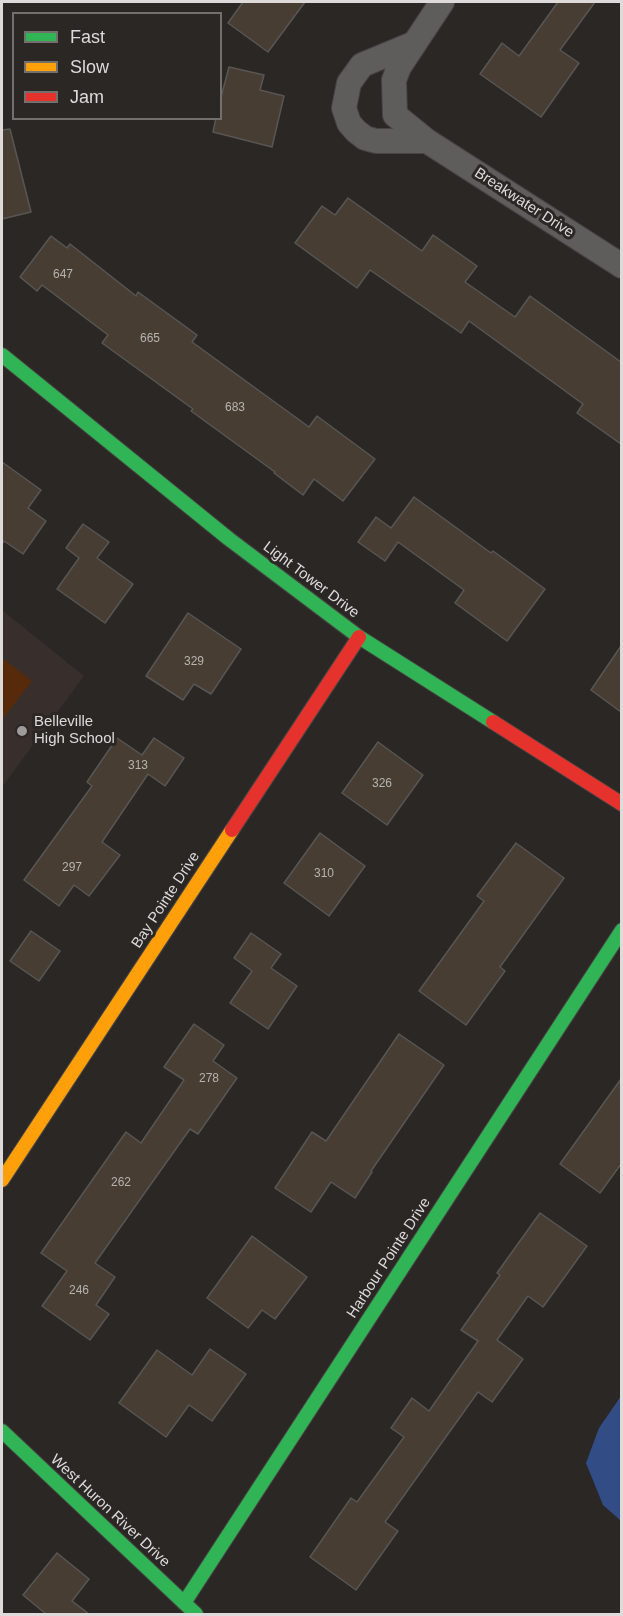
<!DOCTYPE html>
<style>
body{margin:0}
#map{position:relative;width:623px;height:1616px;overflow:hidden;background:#2a2725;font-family:Arial,sans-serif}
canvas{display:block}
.frame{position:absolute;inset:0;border:3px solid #dedad9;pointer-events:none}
.legend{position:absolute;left:12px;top:12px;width:210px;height:108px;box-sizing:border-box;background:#2b2724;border:2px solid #736f6c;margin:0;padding:8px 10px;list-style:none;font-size:18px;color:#dedad9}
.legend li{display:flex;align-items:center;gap:12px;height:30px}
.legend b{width:30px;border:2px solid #736f6c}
</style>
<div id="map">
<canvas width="623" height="1616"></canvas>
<div class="frame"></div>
<ul class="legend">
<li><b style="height:8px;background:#30b455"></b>Fast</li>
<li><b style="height:8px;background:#ff9f0a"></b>Slow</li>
<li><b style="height:8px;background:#e5322d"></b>Jam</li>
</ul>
</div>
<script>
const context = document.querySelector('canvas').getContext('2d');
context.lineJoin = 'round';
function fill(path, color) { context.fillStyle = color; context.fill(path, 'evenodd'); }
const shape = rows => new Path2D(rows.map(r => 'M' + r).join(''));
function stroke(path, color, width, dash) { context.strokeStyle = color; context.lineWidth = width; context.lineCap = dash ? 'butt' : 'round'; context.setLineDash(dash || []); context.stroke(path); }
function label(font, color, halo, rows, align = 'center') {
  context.font = font + ' Arial,sans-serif'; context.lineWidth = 6; context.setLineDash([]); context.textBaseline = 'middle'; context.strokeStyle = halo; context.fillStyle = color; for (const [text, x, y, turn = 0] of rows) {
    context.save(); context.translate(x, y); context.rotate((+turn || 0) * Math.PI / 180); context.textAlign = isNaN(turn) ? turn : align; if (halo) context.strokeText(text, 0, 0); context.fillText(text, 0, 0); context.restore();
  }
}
const built = shape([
 [2,610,84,676,2,787]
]);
const green = shape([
 [2,658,32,681,2,720]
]);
const water = shape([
 [621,1396,621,1521,603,1505,586,1463,599,1428]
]);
const building = shape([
 [243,2,305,2,268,52,228,23,243,2],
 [558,2,595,2,560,50,579,63,541,117,480,74,502,43,519,56,558,2],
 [229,67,264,75,260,90,284,96,272,147,213,132,216,118,220,118,220,101,229,67],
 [10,129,31,212,2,219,2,130,10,129],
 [348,198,422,251,433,235,477,266,465,282,515,317,530,296,621,362,621,444,577,413,583,404,469,321,461,333,370,270,357,288,295,243,322,206,335,215,348,198],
 [51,236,67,248,70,244,136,296,138,292,197,335,192,342,309,427,317,416,375,459,343,501,314,479,303,495,274,473,275,472,191,411,193,409,102,343,108,335,42,285,37,291,20,277,51,236],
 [2,462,41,490,28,508,46,521,23,554,4,541,2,544,2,462],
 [414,497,491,553,493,551,545,589,507,641,455,603,464,590,398,542,385,561,358,542,376,517,391,528,414,497],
 [83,524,109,542,97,558,133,584,105,623,57,589,79,558,66,548,83,524],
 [188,613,241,649,211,694,194,684,183,700,146,676,188,613],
 [621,646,621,712,591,690,621,646],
 [117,738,142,755,154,738,184,758,165,786,148,774,102,842,120,855,89,896,74,885,59,906,24,880,92,786,87,782,117,738],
 [378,742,423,775,387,825,342,793,378,742],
 [320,833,365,866,329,916,284,883,320,833],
 [516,843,564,878,500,967,505,971,466,1025,419,991,484,901,477,896,516,843],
 [31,931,60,951,39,981,10,961,31,931],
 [251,933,281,954,271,968,297,986,268,1029,230,1003,252,971,234,958,251,933],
 [194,1024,224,1045,213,1061,237,1078,198,1134,190,1129,95,1263,115,1277,96,1305,109,1314,90,1340,42,1306,67,1271,41,1253,126,1132,141,1143,184,1080,164,1067,194,1024],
 [399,1034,444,1065,371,1171,372,1172,355,1198,331,1182,311,1212,275,1188,312,1132,326,1141,399,1034],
 [621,1079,621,1164,600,1193,560,1164,621,1079],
 [540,1213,587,1246,543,1307,528,1296,497,1340,523,1359,492,1402,478,1392,385,1522,398,1531,356,1590,310,1557,351,1498,357,1502,404,1437,391,1428,412,1398,429,1411,478,1341,461,1330,500,1275,497,1273,540,1213],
 [252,1236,307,1277,275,1319,262,1310,248,1328,207,1298,252,1236],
 [210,1349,246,1374,212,1421,189,1405,166,1437,119,1403,157,1350,192,1375,210,1349],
 [57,1553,89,1579,72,1601,89,1614,46,1614,23,1595,57,1553]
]);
const street = shape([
 [442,2,399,67,394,80,395,115,427,141,622,266],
 [415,43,362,65,349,83,344,108,349,123,356,131,365,138,376,141,427,141]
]);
const fast = shape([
 [2,355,229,539,359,637,493,722],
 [2,1431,196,1614],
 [184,1603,622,930]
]);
const slow = shape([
 [2,1180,232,830]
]);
const jam = shape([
 [493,722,622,804],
 [232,830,359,637]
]);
const markers = [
 [22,731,6,"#9f9b9a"]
];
const numberNames = [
 ["647",63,275],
 ["665",150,339],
 ["683",235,408],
 ["329",194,662],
 ["313",138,766],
 ["326",382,784],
 ["297",72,868],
 ["310",324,874],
 ["278",209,1079],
 ["262",121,1183],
 ["246",79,1291]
];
const streetNames = [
 ["Breakwater Drive",524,203,33],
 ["Light Tower Drive",311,580,37],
 ["Bay Pointe Drive",166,900,-57],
 ["Harbour Pointe Drive",389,1258,-57],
 ["West Huron River Drive",110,1511,43]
];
const poiNames = [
 ["Belleville",34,722],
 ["High School",34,739]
];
fill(built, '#382e2b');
fill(green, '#572a0b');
fill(water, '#324c86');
fill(building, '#473d33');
stroke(building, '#585655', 1.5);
stroke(street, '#474443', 26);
stroke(fast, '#474443', 16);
stroke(slow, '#474443', 16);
stroke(jam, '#474443', 16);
stroke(street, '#5e5d5b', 24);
stroke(fast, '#30b455', 14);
stroke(slow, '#ff9f0a', 14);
stroke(jam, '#e5322d', 14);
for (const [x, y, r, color] of markers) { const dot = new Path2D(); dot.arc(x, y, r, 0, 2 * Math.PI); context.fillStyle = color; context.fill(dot); stroke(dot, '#2b2724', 2); }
label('12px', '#b8b3b0', null, numberNames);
label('15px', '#dedad9', '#2b2724', streetNames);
label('15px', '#dedad9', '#2b2724', poiNames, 'left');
</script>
